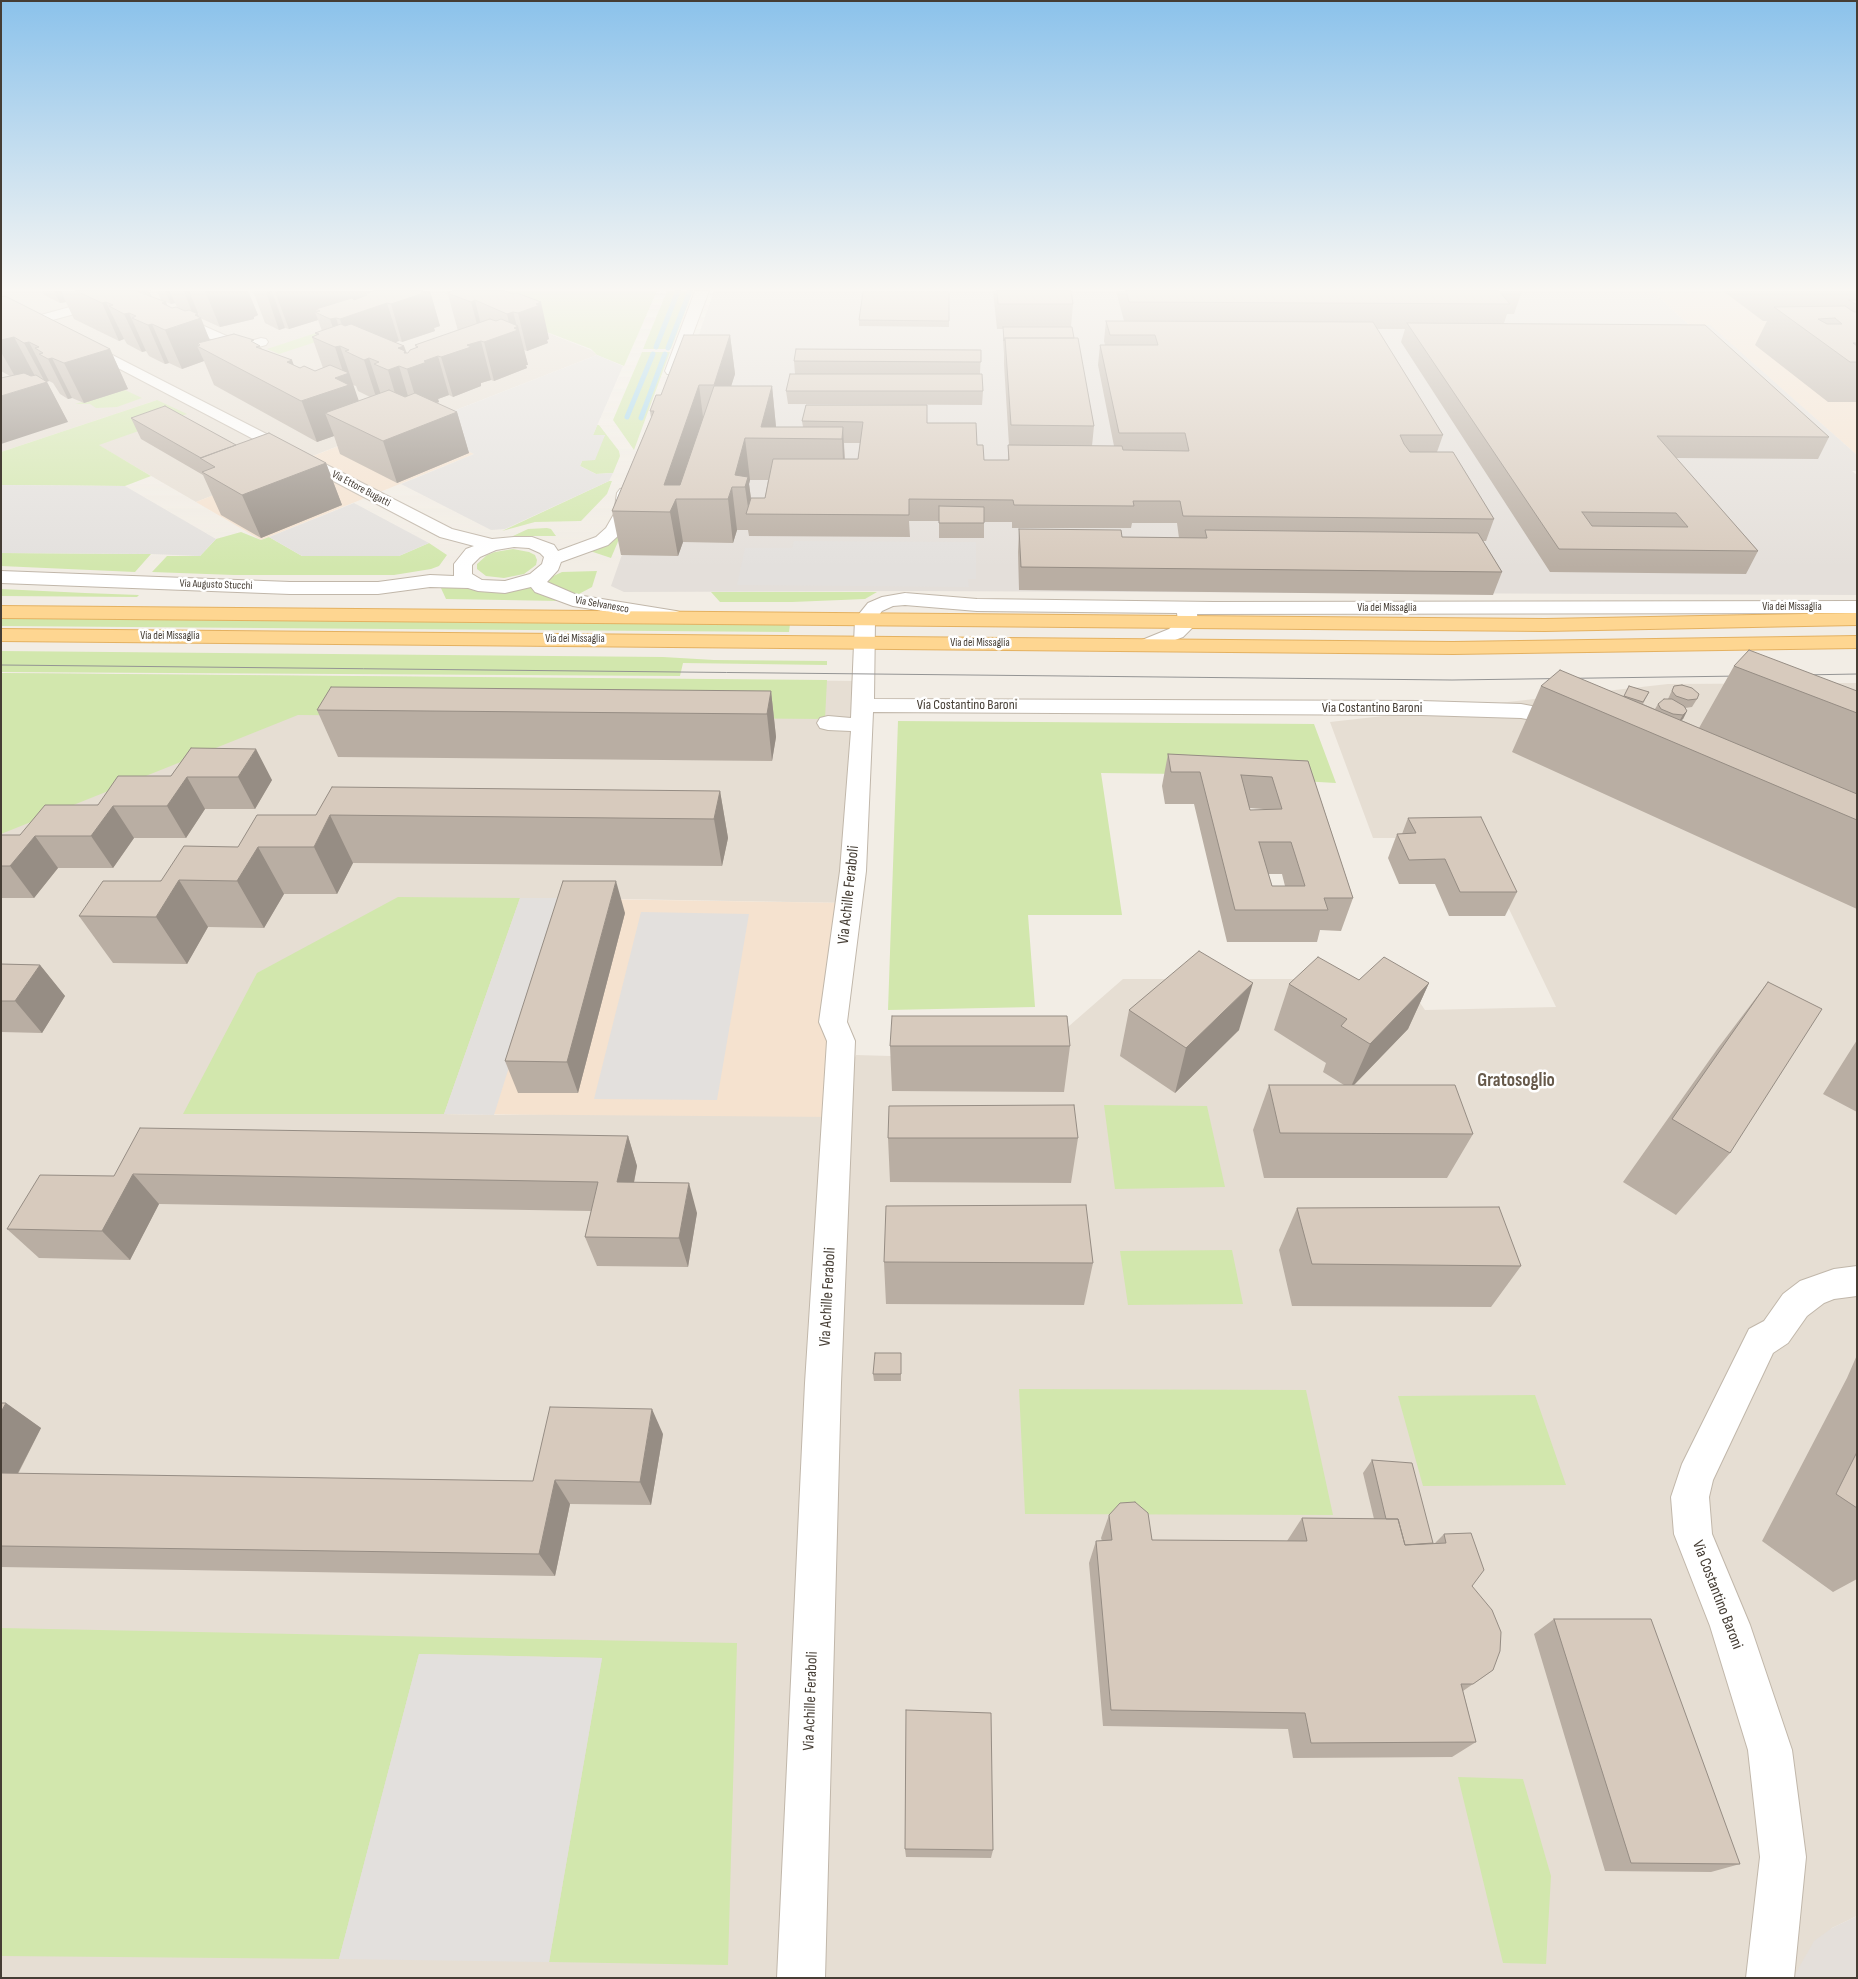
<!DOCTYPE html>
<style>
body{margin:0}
#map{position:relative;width:1858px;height:1979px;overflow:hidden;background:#f2ede5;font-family:"Sofia Sans Condensed",sans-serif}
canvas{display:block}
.frame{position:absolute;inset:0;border:2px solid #453d34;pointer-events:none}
</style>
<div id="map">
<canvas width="1858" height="1979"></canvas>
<div class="frame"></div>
</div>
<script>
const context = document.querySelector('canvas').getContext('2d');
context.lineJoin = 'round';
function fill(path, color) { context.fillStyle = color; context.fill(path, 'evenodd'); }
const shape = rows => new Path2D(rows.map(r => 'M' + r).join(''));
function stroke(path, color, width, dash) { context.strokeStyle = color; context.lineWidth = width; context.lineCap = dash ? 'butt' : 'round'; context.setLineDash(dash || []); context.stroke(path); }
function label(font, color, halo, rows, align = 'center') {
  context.font = font + ' "Sofia Sans Condensed",sans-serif'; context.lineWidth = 5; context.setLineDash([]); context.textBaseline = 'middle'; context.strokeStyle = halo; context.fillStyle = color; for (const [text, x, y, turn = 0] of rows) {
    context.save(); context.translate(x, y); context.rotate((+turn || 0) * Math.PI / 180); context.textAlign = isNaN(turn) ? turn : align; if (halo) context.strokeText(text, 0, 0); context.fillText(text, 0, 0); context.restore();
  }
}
const residential = shape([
 [1,291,446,291,443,292,591,350,597,355,415,426,404,420,196,502,98,445,157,400,1,452],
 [1,673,863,681,850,903,562,898,445,1114,494,1115,837,1109,856,1055,1057,1061,1053,1040,1123,979,1357,979,1407,984,1425,1010,1556,1007,1475,838,1373,838,1330,722,1668,684,1857,683,1857,1916,1832,1928,1793,1978,1,1978]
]);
const commercial = shape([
 [1652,291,1857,291,1857,455,1710,326,1689,325],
 [405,420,474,454,261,540,196,502],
 [520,898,850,903,836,1117,444,1114]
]);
const industrial = shape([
 [714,291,1652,291,1689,325,1710,325,1857,455,1857,471,1852,471,1857,475,1857,595,911,591,624,592,611,586],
 [1857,1916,1857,1978,1793,1978,1814,1941,1832,1928]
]);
const green = shape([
 [446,291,657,291,624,366,597,355,591,349,442,292],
 [667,291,693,291,671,349,643,349],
 [414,301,425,306,279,354,267,349],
 [642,352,670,352,634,450,613,420],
 [125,390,142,398,117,407,96,408,90,404,75,404],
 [157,400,187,414,99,445,151,476,125,486,1,485,1,452],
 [597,425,599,425,619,451,620,456,613,473,596,474,580,466,582,461,605,435,593,435],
 [609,481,612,481,607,494,581,521,535,522,502,531],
 [547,528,551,529,556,536,513,536,528,529],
 [241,532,261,540,269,537,302,556,399,556,429,543,447,555,439,566,431,569,394,575,234,575,152,572,167,556,200,556,216,539],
 [617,536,620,537,611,558,590,551],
 [513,549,529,552,535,555,537,560,536,565,524,574,504,578,486,576,477,569,477,564,487,555,495,552],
 [1,553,151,554,135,572,1,566],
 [597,571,592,587,577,595,548,583,547,579,562,572],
 [440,586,496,592,530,587,543,595,561,601,446,599],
 [1,589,85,593,139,595,137,597,1,596],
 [711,592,877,592,865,599,792,602,720,602],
 [1,618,790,624,789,632,1,626],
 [1,651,663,657,714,660,827,661,827,665,683,663,680,676,1,672],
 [1,673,827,680,825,719,298,715,1,834],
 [898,721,1314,724,1336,783,1180,774,1101,773,1122,915,1028,915,1035,1007,888,1010],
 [398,897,520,898,444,1114,183,1114,257,973],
 [1104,1105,1207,1106,1225,1187,1115,1189],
 [1232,1250,1243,1304,1128,1305,1120,1251],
 [1019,1389,1306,1390,1333,1515,1025,1514],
 [1535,1395,1566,1485,1423,1486,1398,1396],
 [1,1628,737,1643,728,1965,549,1962,602,1658,419,1654,339,1959,1,1956],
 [1458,1777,1523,1779,1551,1876,1546,1964,1503,1963]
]);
const parking = shape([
 [597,355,623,366,593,435,605,435,595,460,582,461,580,466,596,474,613,473,609,481,505,529,491,530,401,484,474,454,415,426],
 [1,485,125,486,216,539,200,556,151,554,1,553],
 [354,503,429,543,399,556,302,556,269,537],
 [794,541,976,542,976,579,968,579,969,587,737,585,745,548,792,548],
 [520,898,562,898,494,1115,444,1114],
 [641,912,749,914,717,1100,594,1099],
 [419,1654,602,1658,549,1962,339,1959]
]);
const stream = shape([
 [656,347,678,291],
 [668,348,690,291],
 [627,417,653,354],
 [641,418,665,354]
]);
const minor = shape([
 [128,291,150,291,148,294,1,334,1,326,128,291],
 [695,291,709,291,679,371,677,374,667,374,665,371,695,291],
 [172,312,238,341,247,342,261,338,266,339,268,342,266,345,247,350,230,348,167,319,165,316,172,312],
 [83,340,452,529,492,539,514,537,532,537,554,545,558,551,596,537,606,528,614,514,617,493,620,489,626,488,632,489,635,493,632,514,619,535,608,545,561,562,558,570,547,582,577,595,676,611,683,613,686,617,683,621,676,623,573,606,535,592,531,587,505,593,478,591,468,588,430,587,378,594,290,594,1,583,1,571,290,582,378,582,430,575,454,576,454,564,466,549,474,546,440,537,78,347,76,344,78,341,83,340],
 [514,547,529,548,540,553,544,557,542,564,530,574,505,581,482,580,472,574,472,565,480,557,496,550,514,547],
 [905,593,977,599,1214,602,1857,601,1857,613,1197,614,1198,622,1183,637,1149,650,1142,648,1139,644,1142,640,1169,629,1178,621,1177,613,977,611,905,605,893,606,882,611,875,620,874,699,1421,701,1521,704,1574,714,1577,719,1574,724,1566,726,1521,718,1421,715,873,712,866,871,847,1022,855,1041,841,1383,825,1978,777,1978,805,1383,827,1041,819,1022,840,871,851,731,828,730,820,728,817,723,820,718,828,716,851,718,855,619,868,603,882,597,905,593],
 [1857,1266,1857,1296,1834,1299,1824,1303,1807,1316,1788,1343,1773,1353,1713,1480,1709,1497,1712,1534,1750,1625,1792,1750,1806,1857,1794,1978,1746,1978,1760,1857,1748,1750,1710,1626,1674,1534,1671,1497,1682,1464,1749,1329,1764,1321,1783,1294,1800,1281,1834,1269,1857,1266]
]);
const major = shape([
 [1,606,1545,619,1857,613,1857,625,1545,631,1,618,1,606],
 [1,629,1453,642,1857,636,1857,648,1453,654,1,641,1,629]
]);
const tram = shape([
 [1,665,1452,680,1742,676],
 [1802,675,1857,674]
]);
const wall = shape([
 [42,291,149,291,152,297,172,308,177,307,175,303,171,304,161,300,157,291,248,291,258,315,254,317,254,319,220,327,200,318,198,313,197,314,210,340,256,344,260,346,262,349,300,368,315,371,323,368,312,337,316,335,315,333,322,331,318,320,289,329,285,328,279,330,265,323,253,291,371,291,371,292,374,291,430,291,440,326,434,328,435,331,402,342,399,341,395,342,404,346,407,353,408,353,416,348,415,345,458,331,447,291,508,291,549,339,547,340,548,343,527,351,524,350,528,365,526,365,527,368,494,381,491,380,481,383,481,386,453,397,449,395,438,399,439,402,437,403,457,412,469,453,397,483,340,454,334,436,317,442,214,385,204,361,182,369,169,363,165,364,149,356,146,351,142,352,127,344,124,339,119,341,74,319,66,302,60,303,44,295],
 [353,385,356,386,358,391,370,397,358,401],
 [993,291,1071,291,1073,304,1071,327,1094,426,1092,446,1114,446,1098,365,1100,345,1105,345,1104,341,1106,321,1124,321,1116,291,1522,291,1514,314,1507,314,1504,323,1829,437,1818,459,1676,458,1758,551,1746,574,1550,572,1401,342,1405,329,1377,329,1443,435,1437,452,1494,519,1486,541,1483,541,1502,572,1493,595,1019,590,1018,552,1019,529,1122,537,1179,538,1177,523,1132,523,1131,528,1012,528,1012,522,984,522,984,538,939,538,939,521,909,521,910,537,749,536,748,530,737,530,733,543,683,542,678,556,621,555,612,511,651,418,650,411,661,395,730,335,735,374,731,386,772,386,776,427,803,427,802,421,927,405,927,423,977,445,984,460,1008,460,1008,445,1009,445,1004,364,1004,354,1003,340,1003,329,997,329],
 [844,443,860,443,858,459,845,459],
 [750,480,768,480,765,498,751,498,749,484],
 [1723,291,1857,291,1857,402,1828,402,1755,345,1767,321,1763,321],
 [949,292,949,327,859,326,859,320],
 [1,297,110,349,128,389,84,403,72,398,68,399,60,394,53,383,49,381,47,382,68,422,10,376,1,371],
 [981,350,980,374,983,391,982,405,788,404,786,391,795,374,794,361],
 [131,418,236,445,326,463,342,505,261,538,221,515,203,475,141,439],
 [1734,666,1857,691,1857,909,1512,752,1541,686,1624,696,1649,692,1643,704,1655,709,1658,704,1668,699,1674,686,1697,699,1692,707,1685,708,1687,711,1683,719,1681,720,1699,728],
 [771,691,776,737,772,761,338,757,317,710],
 [191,748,272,780,255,809,205,809,186,838,134,838,113,868,58,868,34,898,1,898,1,835,20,835,171,776],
 [1168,754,1308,761,1353,898,1341,931,1320,930,1317,942,1227,942,1194,804,1165,804,1162,786],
 [1249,808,1263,809,1264,810,1250,810],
 [1268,874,1282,874,1285,886,1272,886],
 [720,791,728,838,722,866,353,863,337,894,284,894,264,928,208,927,187,964,113,963,79,916,238,847,316,815],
 [1408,818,1517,892,1505,916,1449,916,1435,884,1399,884,1388,858,1397,834,1402,834],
 [625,913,578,1093,518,1093,505,1061],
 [1,964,40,965,65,996,42,1033,1,1032],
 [1359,980,1429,983,1408,1029,1354,1085,1473,1134,1447,1178,1264,1178,1253,1130,1269,1085,1344,1085,1323,1072,1326,1063,1274,1030,1289,984],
 [1768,982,1730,1153,1676,1215,1623,1182,1718,1048],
 [1129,1010,1239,1030,1175,1093,1120,1056],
 [1857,1040,1857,1112,1823,1094],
 [890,1046,1070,1046,1064,1092,892,1091],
 [628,1136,637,1166,634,1183,697,1213,688,1267,597,1266,585,1237,591,1211,159,1204,130,1260,39,1258,7,1229,114,1176],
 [888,1138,1078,1138,1071,1183,890,1182],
 [1297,1208,1521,1266,1491,1307,1292,1306,1279,1250],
 [884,1262,1093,1263,1084,1305,886,1304],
 [901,1353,901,1381,874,1381,873,1374],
 [1857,1355,1857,1579,1833,1592,1762,1541,1847,1378],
 [1,1403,6,1403,41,1428,18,1474,533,1481,663,1434,651,1505,570,1504,555,1576,1,1567],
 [1372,1460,1433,1543,1435,1543,1444,1534,1472,1586,1493,1670,1463,1691,1476,1742,1452,1757,1293,1758,1288,1729,1103,1726,1089,1563,1096,1541,1102,1541,1101,1538,1109,1515,1152,1540,1287,1541,1302,1518,1374,1519,1363,1473],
 [1554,1619,1740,1864,1711,1872,1605,1871,1534,1634],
 [905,1849,993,1850,991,1858,906,1857]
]);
const shadedWall = shape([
 [54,291,61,291,66,302,60,303],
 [133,291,149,291,161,318,152,324,169,363,165,364],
 [165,291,170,291,175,303,171,304],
 [184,291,189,291,198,313,193,315],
 [205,291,248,291,258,315,254,317,254,319,220,327],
 [270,291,272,291,285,328,279,330,266,292],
 [278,291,371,291,373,299,365,294,368,304,320,311,316,309,317,313,315,312,318,320,289,329,275,292],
 [423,291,430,291,440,326,434,328,435,331,402,342,391,304],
 [504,291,508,291,517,327,518,326,528,365,526,365,527,368,494,381,484,342,511,332,507,314],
 [475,300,484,338,481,339,471,302],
 [106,302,124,339,119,341,102,303],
 [166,302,176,327,195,315,198,314,200,318,201,318,216,356,211,353,198,343,199,347,197,346,204,361,182,369,165,330,162,303],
 [541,302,549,339,547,340,548,343,527,351,518,313,536,304],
 [387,303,399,341,356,356,352,355,340,319],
 [129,313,146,351,142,352,124,314],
 [336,318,346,348,340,346,363,413,325,413,334,436,317,442,287,362,292,360,306,400,335,378,344,375,335,347,339,346,330,319],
 [730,335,735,374,719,425,714,385],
 [14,337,35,376,17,380,1,352,1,340],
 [481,341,491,380,481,383,481,386,453,397,441,357,467,345],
 [29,342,49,381,45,382,24,343],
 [404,346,411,368,424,361,438,356,449,395,438,399,439,402,419,409,407,369,398,348],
 [110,349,128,389,84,403,64,363],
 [52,358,72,398,68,399,48,359],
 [369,358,382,398,377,400,364,360],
 [399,366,411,406,400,410,388,370],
 [47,382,68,422,1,444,1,396],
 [699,385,704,425,676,499,683,542,678,556,670,512,664,485],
 [772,386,776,427,761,427],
 [457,412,469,453,397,483,383,441],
 [843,427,845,469,844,481,842,439],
 [745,438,750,480,749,484,753,514,749,514,745,487,735,475],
 [326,463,342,505,261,538,242,495],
 [732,487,737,530,733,543,728,499],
 [771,691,776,737,772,761,767,714],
 [1687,711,1683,719,1678,723,1683,715],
 [256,749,272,780,255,809,238,777],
 [187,777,205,809,186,838,167,806],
 [720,791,728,838,722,866,714,819],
 [113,806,134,838,113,868,91,836],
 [330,815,353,863,337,894,314,847],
 [35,836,58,868,34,898,10,866],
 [258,847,284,894,264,928,237,881],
 [179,880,208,927,187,964,156,917],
 [616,881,625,913,578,1093,567,1062],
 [40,965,65,996,42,1033,15,1001],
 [1253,983,1239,1030,1175,1093,1186,1048],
 [1429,983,1408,1029,1350,1089,1370,1044],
 [628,1136,637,1166,628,1212,617,1182],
 [133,1174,159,1204,130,1260,102,1231],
 [689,1183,697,1213,688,1267,679,1238],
 [6,1403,41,1428,6,1496,1,1494,1,1412],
 [652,1409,663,1434,651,1505,640,1482],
 [555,1480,570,1504,555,1576,539,1554]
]);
const building = shape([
 [76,291,136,291,166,302,162,303,172,308,176,307,185,311,189,310,198,314,195,315,201,318,165,330,152,324,148,325,132,318,136,316,129,313,124,314,109,306,113,305,106,302,102,303,76,291],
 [374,291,423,291,421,292,424,293,391,304,387,303,340,319,336,318,330,319,315,312,320,311,316,309,352,298,354,300,367,295,365,294,374,291],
 [453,291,505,291,513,294,517,293,541,302,536,304,540,305,518,313,513,312,507,314,475,300,471,302,447,293,453,291],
 [997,291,1071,291,1073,304,998,304,997,291],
 [1126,291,1499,291,1510,304,1129,302,1126,291],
 [863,292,949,292,949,321,859,320,863,292],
 [5,296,110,349,64,363,52,358,48,359,39,354,43,353,35,348,39,347,29,342,24,343,14,337,1,340,1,297,5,296],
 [1849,300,1857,300,1857,305,1849,300],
 [1845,306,1854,312,1857,312,1857,343,1853,343,1857,346,1857,362,1850,362,1774,307,1845,306],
 [1835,318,1842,324,1827,324,1818,319,1835,318],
 [490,319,496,321,501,319,518,326,514,328,518,330,484,342,481,341,467,345,471,347,441,357,438,356,424,361,427,362,407,369,399,366,388,370,374,364,379,362,369,358,364,360,345,351,349,350,340,346,335,347,312,337,319,334,315,333,341,324,345,326,351,324,404,346,398,348,405,351,404,353,408,353,410,350,418,347,415,345,490,319],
 [1106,321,1373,322,1443,435,1400,435,1404,444,1410,452,1453,452,1494,519,1183,516,1180,501,1133,501,1134,506,1014,505,1013,500,909,499,909,515,746,514,751,498,765,498,773,459,858,459,863,422,802,421,806,405,927,405,927,423,976,423,977,445,983,445,984,460,1009,460,1008,445,1122,446,1123,450,1189,451,1185,433,1119,433,1100,345,1158,345,1155,335,1110,335,1106,321],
 [1407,323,1705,325,1829,437,1657,436,1758,551,1559,549,1407,323],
 [1582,512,1676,513,1688,527,1592,526,1582,512],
 [1003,327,1072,327,1074,338,1005,338,1004,341,1003,327],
 [234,334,254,340,251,341,260,346,256,347,292,360,287,362,300,368,304,366,315,371,330,365,349,373,335,378,349,385,301,401,197,346,200,345,198,343,234,334],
 [684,335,730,335,714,385,699,385,664,485,680,485,714,386,772,386,761,427,843,427,842,439,745,438,735,475,748,477,745,487,732,487,728,499,676,499,670,512,612,511,654,411,650,411,656,395,661,395,684,335],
 [1005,338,1078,338,1094,426,1011,425,1005,338],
 [796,349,981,350,981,362,794,361,796,349],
 [24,373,31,376,36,375,47,382,1,396,1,378,24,373],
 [790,374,982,374,983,391,786,391,790,374],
 [389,390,405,397,415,393,457,412,383,441,325,413,389,390],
 [165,406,236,445,201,458,131,418,165,406],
 [269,433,326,463,242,495,202,472,215,467,200,458,269,433],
 [939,506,984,507,984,523,939,523,939,506],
 [1019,529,1121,530,1122,537,1207,538,1205,530,1478,533,1502,572,1021,567,1019,529],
 [1749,650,1857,691,1857,713,1734,666,1749,650],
 [1560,670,1857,794,1857,820,1541,686,1560,670],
 [1682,685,1692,688,1699,694,1697,699,1688,700,1676,696,1672,691,1674,686,1682,685],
 [1629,686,1649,692,1643,702,1624,696,1629,686],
 [331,687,771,691,767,714,317,710,331,687],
 [1664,699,1672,699,1684,706,1687,711,1683,715,1673,714,1661,709,1658,704,1664,699],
 [191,748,256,749,238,777,187,777,167,806,113,806,91,836,35,836,10,866,1,866,1,835,20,835,45,805,98,805,118,776,171,776,191,748],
 [1168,754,1308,761,1353,898,1324,898,1328,910,1235,910,1200,772,1171,772,1168,754],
 [1241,775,1272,777,1282,809,1250,810,1241,775],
 [1259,842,1291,842,1305,886,1272,886,1259,842],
 [332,787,720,791,714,819,330,815,314,847,258,847,237,881,179,880,156,917,79,916,103,881,161,881,184,846,238,847,257,815,316,815,332,787],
 [1481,817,1517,892,1460,892,1445,859,1409,860,1397,834,1416,833,1408,818,1481,817],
 [563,881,616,881,567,1062,505,1061,563,881],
 [1199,951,1253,983,1186,1048,1129,1010,1199,951],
 [1318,957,1359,980,1384,957,1429,983,1370,1044,1341,1026,1347,1019,1289,984,1318,957],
 [1,964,40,965,15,1001,1,1001,1,964],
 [1768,982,1822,1009,1730,1153,1672,1119,1768,982],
 [892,1016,1067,1016,1070,1046,890,1046,892,1016],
 [1269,1085,1455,1085,1473,1134,1280,1133,1269,1085],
 [1074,1105,1078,1138,888,1138,889,1106,1074,1105],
 [140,1128,628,1136,617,1182,689,1183,679,1238,585,1237,598,1182,133,1174,102,1231,7,1229,40,1175,114,1176,140,1128],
 [1086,1205,1093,1263,884,1262,886,1206,1086,1205],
 [1499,1207,1521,1266,1312,1264,1297,1208,1499,1207],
 [875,1353,901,1353,901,1374,873,1374,875,1353],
 [1,1403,6,1403,1,1412,1,1403],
 [550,1407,652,1409,640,1482,555,1480,539,1554,1,1546,1,1473,533,1481,550,1407],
 [1857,1452,1857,1508,1836,1494,1857,1452],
 [1372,1460,1412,1463,1433,1543,1405,1545,1398,1519,1386,1519,1372,1460],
 [1135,1502,1148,1513,1152,1540,1307,1541,1302,1518,1398,1519,1405,1545,1446,1543,1444,1534,1471,1533,1484,1570,1472,1586,1492,1610,1501,1632,1500,1651,1493,1670,1473,1684,1461,1684,1476,1742,1311,1743,1305,1713,1111,1710,1096,1541,1112,1540,1109,1515,1120,1503,1135,1502],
 [1554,1619,1651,1619,1740,1864,1631,1863,1554,1619],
 [906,1710,991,1713,993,1850,905,1849,906,1710]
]);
const farStreetnames = [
 ["Via Ettore Bugatti",361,489,28],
 ["Via Augusto Stucchi",216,585,2],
 ["Via Selvanesco",602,605,10],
 ["Via dei Missaglia",1792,607],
 ["Via dei Missaglia",1387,608],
 ["Via dei Missaglia",170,636],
 ["Via dei Missaglia",575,639],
 ["Via dei Missaglia",980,643]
];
const streetNames = [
 ["Via Costantino Baroni",967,705],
 ["Via Costantino Baroni",1372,708]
];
const nearStreetnames = [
 ["Via Achille Feraboli",849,895,-84],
 ["Via Achille Feraboli",828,1297,-87],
 ["Via Costantino Baroni",1717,1595,69],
 ["Via Achille Feraboli",811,1701,-88]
];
const districtNames = [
 ["Gratosoglio",1516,1081]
];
fill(residential, '#e6ded3');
fill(commercial, '#f5e2cf');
fill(industrial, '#e4dfda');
fill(green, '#d2e7ad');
fill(parking, '#e3e0dd');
stroke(stream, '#a0d7f0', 5);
stroke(minor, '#c1b7aa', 2);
stroke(major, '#e4b161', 2);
fill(minor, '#fff');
fill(major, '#fed691');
stroke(tram, '#949494', 1);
fill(wall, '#b9aea3');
fill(shadedWall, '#968d84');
fill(building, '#d7cabd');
stroke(building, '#968d84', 1);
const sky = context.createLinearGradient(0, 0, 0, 568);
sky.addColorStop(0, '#8bc2eb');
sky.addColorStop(0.51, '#f9f7f3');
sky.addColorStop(1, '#f9f7f300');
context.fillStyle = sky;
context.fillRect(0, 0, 1858, 568);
label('11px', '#453d34', '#fff', farStreetnames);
label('14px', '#453d34', '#fff', streetNames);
label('16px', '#453d34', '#fff', nearStreetnames);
label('bold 19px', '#675a4b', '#fff', districtNames);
</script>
